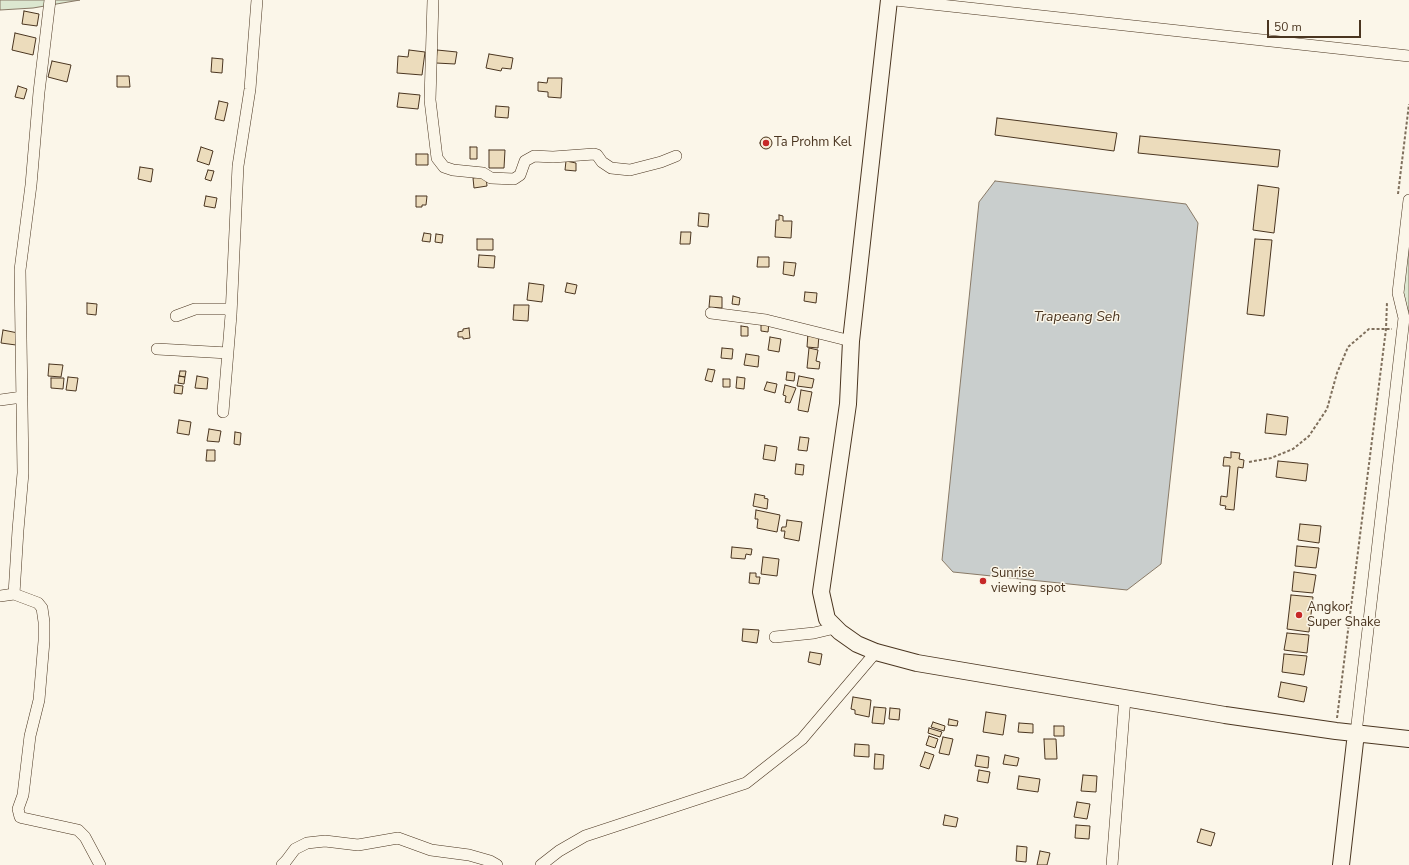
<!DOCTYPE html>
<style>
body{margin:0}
#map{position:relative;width:1409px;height:865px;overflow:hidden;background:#fbf6e9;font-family:"Nunito Sans",sans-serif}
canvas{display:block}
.scale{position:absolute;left:1267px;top:20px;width:94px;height:18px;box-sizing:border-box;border:2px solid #4a3520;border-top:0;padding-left:5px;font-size:12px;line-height:14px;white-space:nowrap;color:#4a3520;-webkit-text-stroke:3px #fbf6e9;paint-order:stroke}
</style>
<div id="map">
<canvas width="1409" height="865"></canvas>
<div class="scale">50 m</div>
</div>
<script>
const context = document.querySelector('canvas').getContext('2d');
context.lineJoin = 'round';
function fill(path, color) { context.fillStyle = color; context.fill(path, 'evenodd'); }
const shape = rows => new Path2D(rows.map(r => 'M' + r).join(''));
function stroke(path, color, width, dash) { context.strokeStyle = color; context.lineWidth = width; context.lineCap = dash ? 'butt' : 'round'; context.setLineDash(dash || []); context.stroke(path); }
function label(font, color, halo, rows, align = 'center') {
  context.font = font + ' "Nunito Sans",sans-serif'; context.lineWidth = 3; context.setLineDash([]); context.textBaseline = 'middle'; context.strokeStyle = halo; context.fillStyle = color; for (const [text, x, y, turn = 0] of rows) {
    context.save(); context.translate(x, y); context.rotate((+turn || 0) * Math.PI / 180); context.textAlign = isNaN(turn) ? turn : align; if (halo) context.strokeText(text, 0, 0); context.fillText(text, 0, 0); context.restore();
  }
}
const green = shape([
 [0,0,80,0,33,8,0,10,0,0],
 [1409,200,1409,310,1404,318,1398,293,1409,200]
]);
const water = shape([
 [995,181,1186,204,1198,223,1161,564,1127,590,953,572,942,560,979,202,995,181]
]);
const building = shape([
 [24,11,39,14,37,26,22,24,24,11],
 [15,33,36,38,33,55,12,50,15,33],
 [409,50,425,52,422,75,397,73,398,56,408,57,409,50],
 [437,50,457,52,455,64,436,63,437,50],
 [489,54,513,58,511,69,502,68,501,71,486,68,489,54],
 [212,58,223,59,222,73,211,72,212,58],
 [52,61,71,65,67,82,48,77,52,61],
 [117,76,129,76,130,87,117,87,117,76],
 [548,78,562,78,561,98,548,97,548,92,538,91,538,82,547,83,548,78],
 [18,86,27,89,24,99,15,97,18,86],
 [399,93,420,95,418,109,397,107,399,93],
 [219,101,228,103,224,121,215,119,219,101],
 [496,106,509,107,508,118,495,117,496,106],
 [997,118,1117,133,1114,151,995,135,997,118],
 [1140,136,1280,150,1278,167,1138,153,1140,136],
 '760 143a6 6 0 1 1 12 0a6 6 0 1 1-12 0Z',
 [201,147,213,151,209,165,197,161,201,147],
 [470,147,477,147,477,159,470,159,470,147],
 [489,150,505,150,504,168,489,168,489,150],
 [416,154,428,154,428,165,416,165,416,154],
 [566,161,576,163,576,171,565,170,566,161],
 [140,167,153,169,151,182,138,179,140,167],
 [208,170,214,171,211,181,205,179,208,170],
 [486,176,487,186,474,188,473,178,486,176],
 [1258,185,1279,188,1274,233,1253,230,1258,185],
 [206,196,217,198,215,208,204,206,206,196],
 [416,196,427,196,426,205,422,205,422,207,416,207,416,196],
 [699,213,709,214,708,227,698,226,699,213],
 [779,215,783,216,783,221,792,221,791,238,775,237,776,220,779,220,779,215],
 [681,232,691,232,690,244,680,244,681,232],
 [424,233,431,234,430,242,422,241,424,233],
 [436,234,443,235,442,243,435,242,436,234],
 [477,239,493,239,493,250,477,250,477,239],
 [1255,239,1272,240,1264,316,1247,314,1255,239],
 [479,255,495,256,494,268,478,267,479,255],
 [758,257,769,257,769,267,757,267,758,257],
 [784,262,796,263,794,276,783,274,784,262],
 [529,283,544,285,542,302,527,300,529,283],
 [567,283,577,285,575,294,565,292,567,283],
 [805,292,817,293,816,303,804,301,805,292],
 [710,296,722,297,722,308,709,307,710,296],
 [733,296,740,298,739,305,732,304,733,296],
 [87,303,97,304,96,315,87,314,87,303],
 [514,305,529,305,528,321,513,320,514,305],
 [761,323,769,323,768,332,761,331,761,323],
 [741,326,748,327,748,336,741,336,741,326],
 [469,328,470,338,463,339,463,337,458,337,458,332,463,331,463,329,469,328],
 [3,330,18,333,16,345,1,343,3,330],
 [808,333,819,334,818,348,807,347,808,333],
 [770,337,781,339,779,352,768,350,770,337],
 [722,348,733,349,732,359,721,358,722,348],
 [809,348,818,350,816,361,820,362,819,369,807,368,809,348],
 [746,354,759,356,758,367,744,365,746,354],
 [49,364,63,365,61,377,48,376,49,364],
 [708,369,715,370,712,382,705,380,708,369],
 [180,371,186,371,185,377,179,376,180,371],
 [787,372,795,373,794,381,786,380,787,372],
 [179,376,185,377,184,384,178,383,179,376],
 [197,376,208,378,207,389,195,388,197,376],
 [799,376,814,379,812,388,797,386,799,376],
 [68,377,78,378,76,391,66,390,68,377],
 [737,377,745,378,744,389,736,388,737,377],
 [51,378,64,378,63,389,51,388,51,378],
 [723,379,730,379,730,387,723,387,723,379],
 [767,382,777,384,775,393,764,390,767,382],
 [175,385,183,386,182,394,174,393,175,385],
 [785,385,796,388,790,403,785,402,786,396,783,395,785,385],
 [801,390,812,392,808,412,798,410,801,390],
 [1267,414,1288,417,1286,435,1265,433,1267,414],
 [179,420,191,422,189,435,177,433,179,420],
 [209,429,221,431,219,442,207,441,209,429],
 [235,432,241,433,240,445,234,444,235,432],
 [800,437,809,438,807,451,798,450,800,437],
 [765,445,777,447,775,461,763,459,765,445],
 [207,450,215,450,215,461,206,461,207,450],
 [1231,452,1240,453,1239,459,1244,460,1243,468,1238,467,1234,510,1225,509,1226,506,1220,505,1221,496,1227,497,1230,466,1223,466,1224,457,1231,458,1231,452],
 [1278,461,1308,464,1306,481,1276,477,1278,461],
 [796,464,804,465,803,475,795,474,796,464],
 [755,494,765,496,764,498,768,499,767,509,753,506,755,494],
 [756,510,780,515,777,532,757,528,758,519,755,519,756,510],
 [787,520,802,522,799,541,784,538,785,531,781,531,782,527,786,527,787,520],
 [1300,524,1321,526,1319,543,1298,540,1300,524],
 [1297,546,1319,548,1316,568,1295,566,1297,546],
 [732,547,752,549,751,555,746,554,745,559,731,558,732,547],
 [763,557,779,559,777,576,761,574,763,557],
 [1294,572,1316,575,1313,593,1292,591,1294,572],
 [750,573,756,573,756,577,760,577,759,584,749,583,750,573],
 [1291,595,1313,597,1309,632,1287,629,1291,595],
 [743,629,759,630,757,643,742,641,743,629],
 [1287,633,1309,635,1307,653,1284,650,1287,633],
 [810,652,822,654,820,665,808,662,810,652],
 [1284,654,1307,656,1304,675,1282,672,1284,654],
 [1281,682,1307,687,1304,702,1278,697,1281,682],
 [853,697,871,700,869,717,855,714,855,710,851,709,853,697],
 [874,707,886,708,884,724,872,723,874,707],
 [890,708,900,709,899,720,889,719,890,708],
 [986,712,1006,715,1003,735,983,732,986,712],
 [949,719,958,721,957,726,948,725,949,719],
 [933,722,945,726,944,731,931,727,933,722],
 [1019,723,1033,724,1033,733,1018,732,1019,723],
 [1054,726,1064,726,1064,736,1054,736,1054,726],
 [929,728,942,732,940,737,928,733,929,728],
 [929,736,938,739,935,748,926,745,929,736],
 [943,737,953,739,949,755,939,753,943,737],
 [1044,739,1056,739,1057,759,1045,759,1044,739],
 [855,744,869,745,869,757,854,756,855,744],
 [925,752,934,755,929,769,920,766,925,752],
 [875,754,884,755,883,769,874,769,875,754],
 [977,755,989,757,988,768,975,766,977,755],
 [1005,755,1019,758,1017,766,1003,764,1005,755],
 [979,770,990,772,988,783,977,781,979,770],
 [1083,775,1097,776,1096,792,1081,791,1083,775],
 [1019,776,1040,779,1038,792,1017,789,1019,776],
 [1077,802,1090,804,1087,819,1074,817,1077,802],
 [945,815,958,818,956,827,943,825,945,815],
 [1076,825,1090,826,1089,839,1075,838,1076,825],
 [1201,829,1215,833,1211,846,1197,842,1201,829],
 [1017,846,1027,847,1026,862,1016,861,1017,846],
 [1040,851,1050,853,1047,865,1037,865,1040,851]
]);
const path = shape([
 [1398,194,1409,104],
 [1249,462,1271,458,1293,449,1309,436,1327,409,1337,373,1348,347,1369,329,1392,329],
 [1337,718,1386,329,1387,302]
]);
const street = shape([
 [50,0,39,92,31,185,20,270,23,473,18,530,14,594,38,603,42,608,44,622,44,641,39,700,30,736,23,795,18,809,20,817,23,818,78,830,85,837,100,865],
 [433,0,430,100,437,158,444,167,453,170,483,173,491,178,514,179,520,175,525,161,534,156,553,157,594,154,597,155,602,162,611,168,630,170,661,162,676,156],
 [895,0,1409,56],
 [711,313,766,320,851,341],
 [176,316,195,309,231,309],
 [157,349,228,353],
 [0,400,22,397],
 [223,412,231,315,238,166,250,89,257,0],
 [0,596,14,594],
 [775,637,814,633,835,628],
 [1356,733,1404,318,1398,293,1409,200],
 [282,865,286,861,295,849,307,843,325,841,358,845,398,838,431,850,469,855,490,861,497,865],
 [541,865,559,851,585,836,746,783,802,739,876,652],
 [1112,865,1125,698]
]);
const secondary = shape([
 [889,0,851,341,848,404,821,592,827,619,840,632,857,644,876,652,917,663,1225,715,1336,731,1409,739],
 [1341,865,1356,733]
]);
const markers = [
 [766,143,4,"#c62828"],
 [983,581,4,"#c62828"],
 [1299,615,4,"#c62828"]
];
const poiNames = [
 ["Ta Prohm Kel",774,143],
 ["Sunrise",991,574],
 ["viewing spot",991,589],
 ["Angkor",1307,608],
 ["Super Shake",1307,623]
];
const waterNames = [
 ["Trapeang Seh",1077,318]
];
fill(green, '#dce7d0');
stroke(green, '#887966', 1);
fill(water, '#c9cecd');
stroke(water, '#887966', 1);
fill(building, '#ecdcbc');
stroke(building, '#4a3520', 1);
stroke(street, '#4a3520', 12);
stroke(secondary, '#4a3520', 18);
stroke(path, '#7f6f5c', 2, [3, 2]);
stroke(street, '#fbf6e9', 11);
stroke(secondary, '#fbf6e9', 16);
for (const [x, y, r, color] of markers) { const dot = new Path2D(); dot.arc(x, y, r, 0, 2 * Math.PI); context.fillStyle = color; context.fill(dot); stroke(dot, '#fbf6e9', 1.5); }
label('13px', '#4a3520', '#fbf6e9', poiNames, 'left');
label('italic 14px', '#4a3520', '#fbf6e9', waterNames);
</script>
